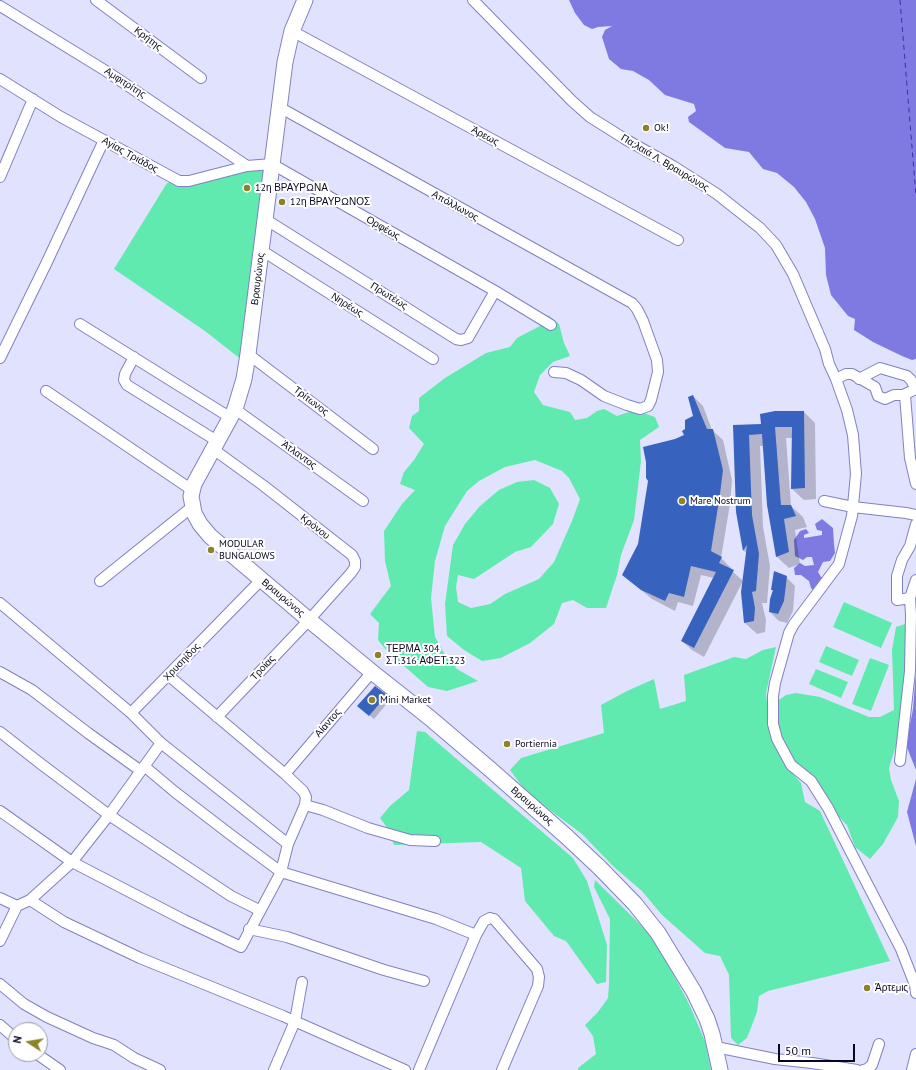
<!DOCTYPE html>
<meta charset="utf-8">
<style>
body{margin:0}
#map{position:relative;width:916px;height:1070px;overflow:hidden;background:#e0e2fe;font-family:"PT Sans",sans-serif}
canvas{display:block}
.north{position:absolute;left:8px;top:1022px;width:40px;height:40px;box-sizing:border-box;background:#fff;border:1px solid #9d9ca5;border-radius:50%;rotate:282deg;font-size:11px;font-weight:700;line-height:16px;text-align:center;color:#09071f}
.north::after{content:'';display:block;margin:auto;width:14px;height:18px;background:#8c8229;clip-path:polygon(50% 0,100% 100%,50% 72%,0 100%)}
.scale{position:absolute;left:778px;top:1044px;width:77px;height:18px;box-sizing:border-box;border:2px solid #09071f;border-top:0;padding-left:5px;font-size:12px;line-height:14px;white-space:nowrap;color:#09071f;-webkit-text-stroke:3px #fff;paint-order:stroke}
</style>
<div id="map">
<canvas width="916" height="1070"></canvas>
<div class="north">N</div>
<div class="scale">50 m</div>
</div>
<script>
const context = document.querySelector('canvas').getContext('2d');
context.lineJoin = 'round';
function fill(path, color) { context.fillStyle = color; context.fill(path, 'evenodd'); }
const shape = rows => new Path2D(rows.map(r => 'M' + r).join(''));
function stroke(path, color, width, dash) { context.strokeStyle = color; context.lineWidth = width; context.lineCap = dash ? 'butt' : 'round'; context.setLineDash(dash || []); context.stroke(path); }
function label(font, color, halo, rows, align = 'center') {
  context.font = font + ' "PT Sans",sans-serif'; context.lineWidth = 4; context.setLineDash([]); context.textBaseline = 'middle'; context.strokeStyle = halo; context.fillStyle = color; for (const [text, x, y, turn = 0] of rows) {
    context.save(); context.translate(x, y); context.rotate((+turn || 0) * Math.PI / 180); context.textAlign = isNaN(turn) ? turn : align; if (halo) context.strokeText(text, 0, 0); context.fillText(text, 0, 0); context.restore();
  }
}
const green = shape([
 [272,164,247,364,205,331,114,269,167,183],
 [548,315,559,324,564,343,570,356,553,362,540,375,534,392,543,405,570,412,575,420,587,418,597,411,604,409,617,416,635,410,655,417,659,427,640,440,641,461,634,520,621,555,617,575,606,608,587,608,573,600,562,603,554,624,530,643,501,658,482,661,464,650,447,636,445,604,453,545,465,524,480,506,499,490,517,482,534,480,550,488,559,504,553,524,531,547,515,552,474,579,458,575,456,587,458,602,471,608,490,604,505,594,539,579,554,562,572,521,580,499,569,478,562,471,535,460,505,467,479,481,467,491,445,526,435,561,431,598,435,637,445,655,457,669,478,681,447,691,428,687,386,650,378,640,379,623,370,614,391,586,385,561,384,531,402,504,415,490,400,484,404,472,414,460,424,444,409,428,412,416,419,411,419,398,445,378,486,353,510,347,517,338,540,326],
 [844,602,892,623,881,648,833,627],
 [905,624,912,637,899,736,889,768,891,780,899,801,898,817,883,844,870,859,855,847,847,825,840,818,794,763,780,740,777,721,776,702,786,695,796,693,820,697,869,717,880,717,894,710,892,650,896,627],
 [826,646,859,660,852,676,819,662],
 [776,647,766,693,769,723,776,746,792,773,801,783,805,802,820,811,890,961,768,991,759,996,757,1012,747,1038,738,1045,731,1038,729,975,720,956,705,953,662,915,642,891,614,867,582,834,527,793,510,770,521,758,604,733,601,705,627,691,654,679,660,709,686,701,684,675,734,657,746,659,763,650],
 [870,658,889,665,871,711,852,704],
 [816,669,848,682,841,698,809,684],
 [417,731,425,732,573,858,587,881,607,945,606,982,597,984,566,941,554,936,525,901,521,868,481,842,394,845,388,829,380,818,390,806,409,790],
 [595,880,654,938,689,1004,705,1041,711,1070,578,1070,578,1068,596,1054,593,1036,585,1025,598,1012,608,998,609,984,610,919,594,887]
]);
const water = shape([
 [569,0,916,0,916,359,912,360,902,356,873,342,854,330,855,319,848,316,831,295,826,275,825,248,815,219,806,202,794,187,777,173,763,169,749,152,725,148,689,122,688,117,696,111,694,104,665,95,649,80,633,71,621,69,609,59,602,37,605,30,612,26,598,27,592,29,584,25,575,13],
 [822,519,833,528,834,544,835,553,830,561,823,562,818,572,821,577,826,577,813,590,811,588,809,581,801,575,795,575,794,568,800,563,805,566,814,565,812,557,807,557,803,560,795,556,794,540,800,531,806,529,809,533,804,535,804,538,822,535,822,531,817,530,815,524],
 [916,672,916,770,906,745,913,709],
 [916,779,916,846,907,812]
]);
const shadow = shape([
 [693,396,703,406,712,430,723,440,732,480,730,504,721,558,731,568,730,569,743,581,747,553,744,551,738,512,734,426,762,425,804,412,815,423,816,499,804,500,792,489,793,438,786,438,791,506,803,517,807,527,795,530,800,564,789,568,777,557,768,505,764,446,760,446,763,527,770,566,767,603,762,603,766,620,765,632,757,634,745,623,743,581,704,657,692,650,682,641,714,578,701,575,693,606,678,602,675,611,652,599,623,575,639,544,675,440,685,436,686,429,694,416],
 [786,577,795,586,793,611,787,623,779,621,770,612,774,592,772,590],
 [386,696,390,700,374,719,363,710]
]);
const ferry = shape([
 [900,0,916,196]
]);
const building = shape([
 [693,395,707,429,713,429,723,470,720,494,711,551,722,557,719,563,734,570,694,648,681,641,716,572,691,566,684,597,669,593,665,601,641,590,622,575,638,544,648,481,646,478,646,462,643,447,675,439,684,435,682,431,685,429,685,420,693,416,688,397],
 [775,411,804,411,805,488,791,489,792,427,775,427,781,505,791,505,796,516,784,519,789,552,776,557,767,505,762,434,749,435,752,515,759,554,756,591,752,592,755,608,754,621,744,623,741,592,747,545,743,551,736,512,733,425,761,424,760,414],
 [774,571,787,576,784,601,778,614,769,612,770,599,773,590,771,590],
 [375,686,387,695,369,716,357,706]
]);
const street = shape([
 [96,0,201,78],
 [473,0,572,101,590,117,625,139,673,166,717,194,760,228,776,245,793,274,825,349,829,364,836,379,847,410,853,435,856,474,852,516,839,564,794,624,789,633,775,683,773,696,773,724,777,739,791,765,811,781,828,808,901,949,915,985,916,993],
 [0,6,106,71,247,166],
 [292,31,678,240],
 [0,79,61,117,179,181,189,181,247,166,272,164,495,291,551,325],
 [279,107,632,303,637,309,643,321,657,360,658,372,651,400,648,406,640,409,627,405,604,396,581,380,566,373,554,372],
 [0,177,33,99],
 [265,219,456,339,461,340,468,338,495,291],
 [261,250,433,359],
 [80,324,231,418],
 [248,354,373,449],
 [134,357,125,374,124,380,127,385,217,441],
 [0,358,46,264,104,140],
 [836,379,846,374,852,374,875,387,878,396,885,399,894,395,905,395,910,458,916,484],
 [859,379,880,368,907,376,911,380,916,389,903,395],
 [46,391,192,490],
 [235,409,363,501],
 [213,449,264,486,352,555,355,561,355,567,351,573,309,620,217,717],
 [824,501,853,507,906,513,916,515],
 [100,581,192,507],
 [910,598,916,580],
 [0,603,131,713],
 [0,672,32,690,88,733,141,771],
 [0,732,41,764,109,815,231,896,259,910],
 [161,743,131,713,261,580],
 [900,761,910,671,911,615,910,598,897,600,897,576,902,560,910,546,916,524],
 [144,766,175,792,231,835,281,872,436,919,476,935,419,1070],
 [285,774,372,672],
 [305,805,323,810,368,828,410,840,435,841],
 [0,811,72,862,109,815,161,743,288,844],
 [0,898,17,906,30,900,72,862,184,920,241,947,281,872,288,844,305,805,306,797,303,791,285,774,169,676],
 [30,900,64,922,140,958,283,1016,405,1070],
 [249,929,287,937,384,970,424,981],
 [476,935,484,921,490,918,494,919,537,969,539,977,538,986,502,1070],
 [0,941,17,906],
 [0,984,24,1004,47,1017,93,1038,114,1045,134,1058,160,1070],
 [0,1025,16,1039],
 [716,1047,775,1059,812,1063,857,1070],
 [37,1054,60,1070],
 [274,1070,295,1021,302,982],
 [863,1070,867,1069,872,1065,879,1044],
 [912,1070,916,1054]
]);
const secondary = shape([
 [305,0,292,31,285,62,248,354,244,379,235,409,194,484,191,496,194,513,200,524,210,536,309,620,372,672,430,718,491,770,567,837,600,868,635,904,658,933,694,992,707,1019,712,1034,720,1070]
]);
const markers = [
 [646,128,4,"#8c8229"],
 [247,188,4,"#8c8229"],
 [282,202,4,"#8c8229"],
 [682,501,4,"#8c8229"],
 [211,550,4,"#8c8229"],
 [378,655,4,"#8c8229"],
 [372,700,4,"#8c8229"],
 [507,744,4,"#8c8229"],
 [867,988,4,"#8c8229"]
];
const streetNames = [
 ["Κρήτης",148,39,37],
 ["Αμφιτρίτης",125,83,33],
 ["Άρεως",485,136,28],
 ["Αγίας Τριάδος",130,155,29],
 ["Πα;λαιά Λ. Βραυρώνος",665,163,31],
 ["Απόλλωνος",455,206,29],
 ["Ορφέως",383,228,30],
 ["Βραυρώνος",258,279,-83],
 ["Πρωτέως",389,296,32],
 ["Νηρέως",347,305,32],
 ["Τρίτωνος",311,401,37],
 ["Άτλαντος",299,455,36],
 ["Κρόνου",315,527,38],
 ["Βραυρώνος",283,598,40],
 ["Χρυσηίδος",182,662,-46],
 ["Τροίας",263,668,-47],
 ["Αίαντος",328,723,-49],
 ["Βραυρώνος",532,806,41]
];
const poiNames = [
 ["Ok!",654,128],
 ["12η ΒΡΑΥΡΩΝΑ",255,188],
 ["12η ΒΡΑΥΡΩΝΟΣ",290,202],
 ["Mare Nostrum",690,501],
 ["MODULAR",219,544],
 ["BUNGALOWS",219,556],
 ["ΤΕΡΜΑ 304",386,649],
 ["ΣΤ.316 ΑΦΕΤ.323",386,661],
 ["Mini Market",380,700],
 ["Portiernia",515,744],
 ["Άρτεμις",875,988]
];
fill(green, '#60eab0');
fill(water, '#7e7ae2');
fill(shadow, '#0003');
stroke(ferry, '#442ea8', 1, [5, 4]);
fill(building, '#3763bf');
stroke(street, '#8081c2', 12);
stroke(secondary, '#8081c2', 17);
stroke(street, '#fff', 10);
stroke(secondary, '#fff', 15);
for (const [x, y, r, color] of markers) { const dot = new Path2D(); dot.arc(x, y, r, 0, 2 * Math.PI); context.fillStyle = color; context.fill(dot); stroke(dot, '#fff', 1.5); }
label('10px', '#09071f', '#fff', streetNames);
label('10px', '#09071f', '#fff', poiNames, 'left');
</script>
